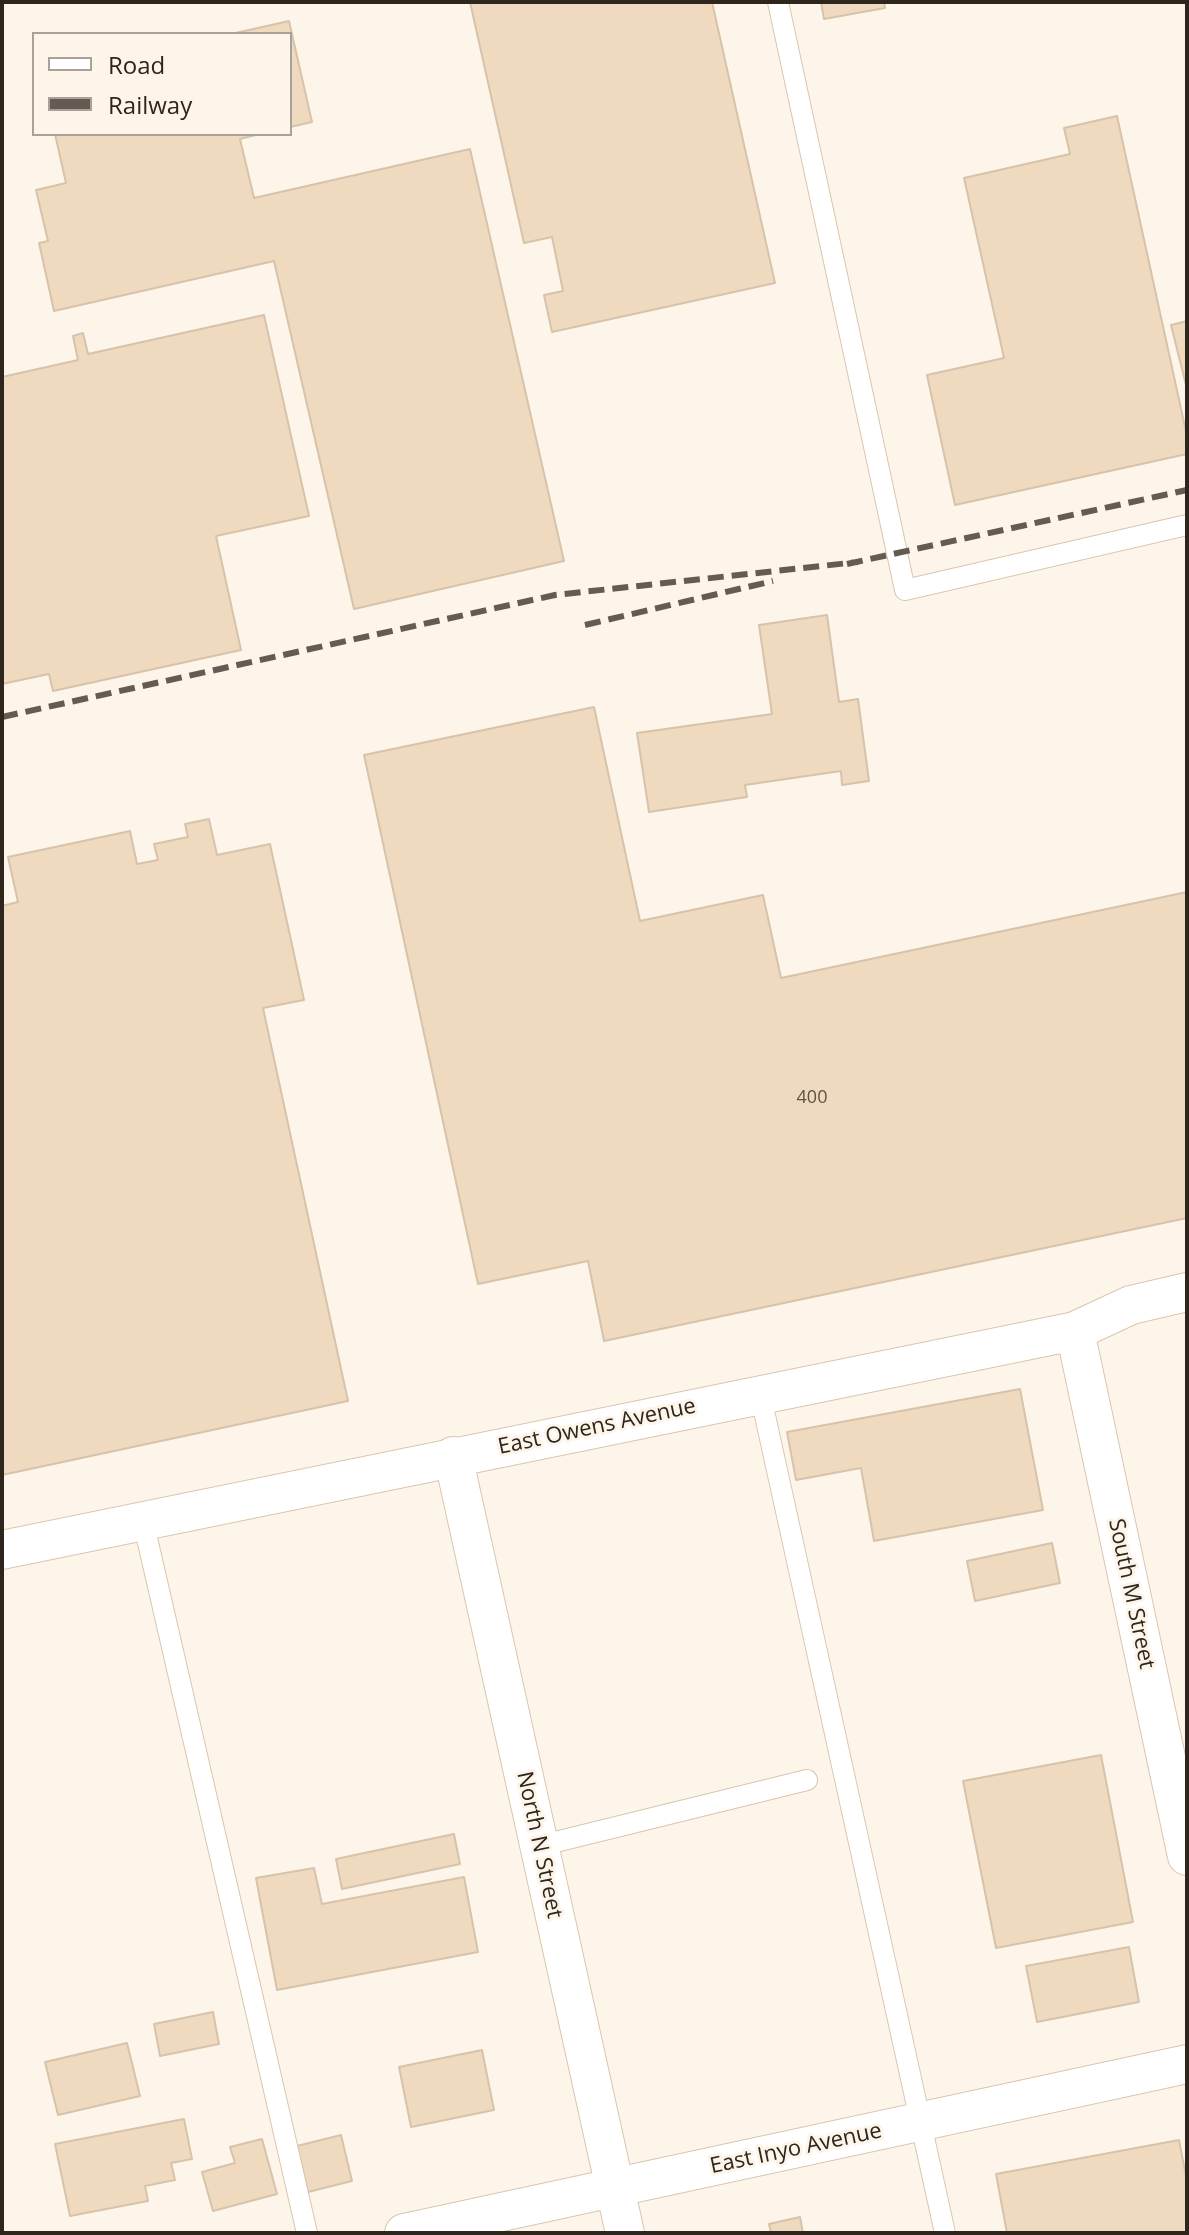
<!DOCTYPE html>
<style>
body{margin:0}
#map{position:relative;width:1189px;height:2235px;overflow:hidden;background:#fdf5ea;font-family:"Open Sans",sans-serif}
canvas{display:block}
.frame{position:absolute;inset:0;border:4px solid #2e261c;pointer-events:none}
.legend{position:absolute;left:32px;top:32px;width:260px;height:104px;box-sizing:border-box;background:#fdf5ea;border:2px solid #aaa298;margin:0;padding:10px 14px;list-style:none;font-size:24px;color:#2e261c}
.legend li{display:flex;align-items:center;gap:16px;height:40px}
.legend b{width:40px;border:2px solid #aaa298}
</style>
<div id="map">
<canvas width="1189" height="2235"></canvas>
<div class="frame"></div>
<ul class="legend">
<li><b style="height:10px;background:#fff"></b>Road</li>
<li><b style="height:10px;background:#645c52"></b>Railway</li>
</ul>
</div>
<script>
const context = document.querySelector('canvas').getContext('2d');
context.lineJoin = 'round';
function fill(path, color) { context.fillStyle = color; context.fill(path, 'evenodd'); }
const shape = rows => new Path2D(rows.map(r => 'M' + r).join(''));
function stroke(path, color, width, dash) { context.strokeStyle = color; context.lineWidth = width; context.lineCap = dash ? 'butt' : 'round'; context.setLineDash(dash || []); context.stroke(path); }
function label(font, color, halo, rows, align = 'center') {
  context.font = font + ' "Open Sans",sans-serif'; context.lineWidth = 6; context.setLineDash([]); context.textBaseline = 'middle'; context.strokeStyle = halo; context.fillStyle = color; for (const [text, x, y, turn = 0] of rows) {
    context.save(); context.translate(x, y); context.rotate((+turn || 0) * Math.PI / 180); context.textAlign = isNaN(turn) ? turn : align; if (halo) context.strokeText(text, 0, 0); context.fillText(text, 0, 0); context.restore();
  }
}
const building = shape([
 [470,2,712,2,775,283,552,332,544,295,563,291,552,237,524,243,470,2],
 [821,2,884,2,885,8,824,19,821,2],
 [289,21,312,122,290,127,290,34,231,34,289,21],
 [1117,116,1187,436,1187,454,955,505,927,375,1004,358,964,178,1070,154,1064,128,1117,116],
 [55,134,260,134,240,139,254,198,470,149,564,561,354,609,274,261,54,311,39,243,48,241,36,190,66,183,55,134],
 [264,315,309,516,216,536,241,650,53,691,49,674,2,684,2,377,78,360,73,336,83,333,88,354,264,315],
 [1187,321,1187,389,1171,325,1187,321],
 [827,615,839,702,858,699,869,781,842,785,841,771,745,785,747,797,649,812,637,733,772,714,759,625,827,615],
 [594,707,640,921,763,895,781,978,1187,892,1187,1218,604,1341,588,1261,478,1284,364,755,594,707],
 [209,819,217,855,270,844,304,1000,263,1008,348,1401,2,1475,2,906,18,902,8,857,130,831,137,864,158,860,154,844,188,837,185,824,209,819],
 [1020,1389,1043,1510,874,1541,861,1468,796,1480,787,1432,1020,1389],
 [1052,1543,1060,1583,975,1601,967,1561,1052,1543],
 [1101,1755,1133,1922,996,1948,963,1781,1101,1755],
 [454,1834,460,1864,342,1889,336,1859,454,1834],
 [314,1868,322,1904,464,1877,478,1952,277,1990,256,1878,314,1868],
 [1129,1947,1139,2002,1037,2022,1026,1966,1129,1947],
 [213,2012,219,2044,160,2056,154,2024,213,2012],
 [127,2043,140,2096,58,2115,45,2062,127,2043],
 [482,2050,494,2110,411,2127,399,2067,482,2050],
 [184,2119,192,2159,171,2163,175,2180,145,2186,148,2201,70,2216,55,2144,184,2119],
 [341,2135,352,2181,308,2192,297,2146,341,2135],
 [262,2139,277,2194,213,2211,202,2172,235,2163,230,2147,262,2139],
 [1179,2140,1187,2181,1187,2233,1007,2233,996,2174,1179,2140],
 [800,2217,803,2233,771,2233,769,2224,800,2217]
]);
const lane = shape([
 [778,2,905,590,1187,525],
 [760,1393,945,2233],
 [143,1521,307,2233],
 [539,1846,807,1780]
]);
const street = shape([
 [1075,1331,1187,1856],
 [453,1456,625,2233],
 [2,1550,1075,1331,1131,1305,1187,1292],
 [404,2233,1187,2064]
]);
const rail = shape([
 [847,564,1187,490],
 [585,625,773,581],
 [2,717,555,595,858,562]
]);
const numberNames = [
 ["400",812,1098]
];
const streetNames = [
 ["East Owens Avenue",597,1427,-12],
 ["South M Street",1131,1594,78],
 ["North N Street",539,1845,78],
 ["East Inyo Avenue",796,2149,-12]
];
fill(building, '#efdac0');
stroke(building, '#d7c3aa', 2);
stroke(lane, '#dac6ad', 22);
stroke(street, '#dac6ad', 40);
stroke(lane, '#fff', 20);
stroke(street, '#fff', 38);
stroke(rail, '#645c52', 6, [16, 8]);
label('18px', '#5e5345', null, numberNames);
label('22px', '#2e261c', '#fdf5ea', streetNames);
</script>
